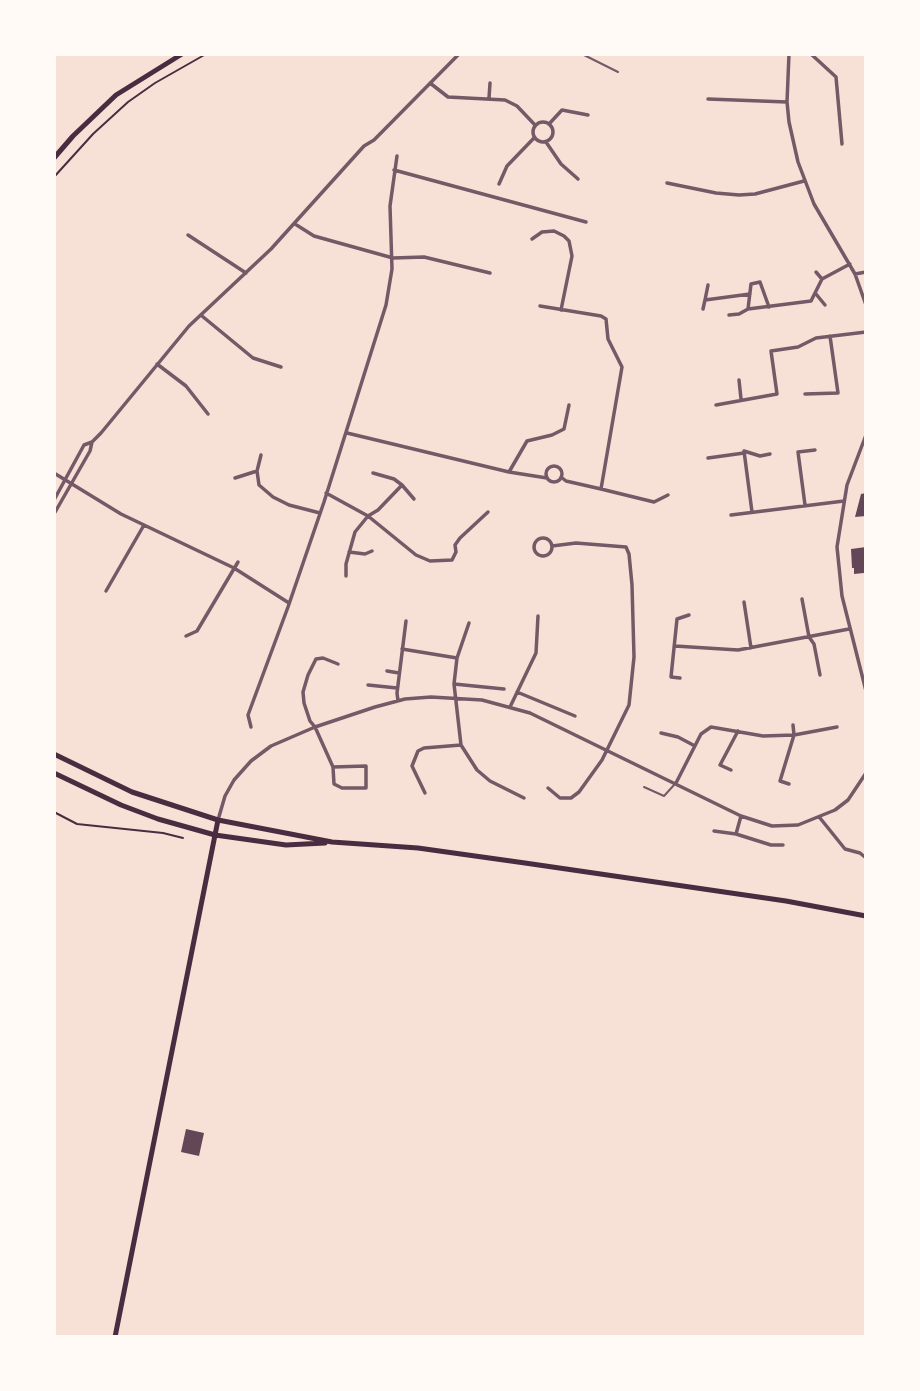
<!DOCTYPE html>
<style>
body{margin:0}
#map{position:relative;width:920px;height:1391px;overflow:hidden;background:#f7e1d7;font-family:"PT Serif",serif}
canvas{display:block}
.frame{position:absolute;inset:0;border:56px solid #fffaf5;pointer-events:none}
</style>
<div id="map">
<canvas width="920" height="1391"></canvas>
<div class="frame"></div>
</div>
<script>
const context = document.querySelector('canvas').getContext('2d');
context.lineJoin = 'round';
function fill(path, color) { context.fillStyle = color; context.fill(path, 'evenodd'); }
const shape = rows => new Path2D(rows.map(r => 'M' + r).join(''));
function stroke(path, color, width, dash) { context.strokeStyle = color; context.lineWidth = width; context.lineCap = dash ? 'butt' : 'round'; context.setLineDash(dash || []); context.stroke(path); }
const building = shape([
 [866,493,866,516,855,517,861,494],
 [866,547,864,573,854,574,854,568,852,568,851,549],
 [186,1129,204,1133,199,1156,181,1152]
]);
const path = shape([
 [54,177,93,134,128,102,155,83,206,54],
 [54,812,77,824,163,833,183,838]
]);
const service = shape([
 [582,54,618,72],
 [644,787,664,796,674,785]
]);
const minor = shape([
 [789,54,787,102,789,122,798,162,814,204,855,274,866,305],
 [811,54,836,77,842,144],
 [430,83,448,97,505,100,517,106,535,125],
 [489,98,490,83],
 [708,99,787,102],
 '533 132a10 10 0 1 1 20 0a10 10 0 1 1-20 0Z',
 [549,124,562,110,588,115],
 [546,142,561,164,578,179],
 [394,170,586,222],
 [667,183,716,193,739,195,755,194,804,181],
 [499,184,507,166,534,138],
 [295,224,314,236,393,258,424,257,490,273],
 [188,235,246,273],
 [532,239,542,232,554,231,564,236,569,241,572,256,561,310],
 [816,272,822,279],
 [855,274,866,272],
 [708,285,705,300,750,294],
 [816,294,825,305],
 [540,306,601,316,606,319,608,339,622,367,601,489,654,502,668,495],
 [769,307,760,282,751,284,748,309,811,301,822,279,850,264],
 [703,309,705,300],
 [729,315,739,314,748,309],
 [202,316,253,358,281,367],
 [157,364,186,386,208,414],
 [739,380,741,399],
 [805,394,838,393,830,336],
 [716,405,777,394,771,351,798,347,816,338,866,332],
 [347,433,509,472,547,478],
 [866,435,847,485,837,547,842,596,866,691],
 [261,455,257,471,259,485,273,497,289,505,320,513],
 [708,458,744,453],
 '546 474a8 8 0 1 1 16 0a8 8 0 1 1-16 0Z',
 [509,472,527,441,552,435,564,429,569,405],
 [54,473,121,514,234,568,289,603],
 [561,477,566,481,601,489],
 [235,478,257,471],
 [402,485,414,499],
 [326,493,368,516,416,555,430,561,452,560,456,552,455,545,460,538,488,512],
 [54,500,84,445,92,442,101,433,189,326,271,249,364,146,374,140,459,54],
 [805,505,798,452,815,450],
 [752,512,744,451,760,456,770,454],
 [54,514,90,451,92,442],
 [731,515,844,501],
 '534 547a9 9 0 1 1 18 0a9 9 0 1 1-18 0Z',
 [349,552,365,554,372,551],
 [346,576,346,564,355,532,368,516,378,510,402,485,394,479,373,473],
 [106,591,144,525],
 [802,599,809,637,814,644,820,675],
 [744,602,751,648],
 [469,623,457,658,454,684,461,745,477,770,490,781,524,798],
 [186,636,197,631,238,562],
 [675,646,738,650,849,629],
 [402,649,457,658],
 [387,671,399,673],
 [680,678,671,677,677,619,689,615],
 [454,684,504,689],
 [368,685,397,688],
 [517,692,575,716],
 [398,701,397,693,406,621],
 [510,707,536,653,538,616],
 [251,727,248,715,288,607,324,502,386,305,392,269,390,206,397,156],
 [661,733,678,737,695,746],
 [333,767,366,766,366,788,342,788,334,784,333,767,315,727,310,721,304,703,303,692,308,675,316,659,323,658,338,664],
 [731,770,720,765,738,731],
 [676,783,701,734,711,727,763,736,794,735,837,727],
 [789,784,780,781,794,735,793,725],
 [548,788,560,798,571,798,579,792,602,760,629,705,634,657,632,585,629,554,626,547,576,543,552,546],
 [425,793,412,766,418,751,424,748,461,745],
 [820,818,845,849,860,853,866,858],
 [218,820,225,796,234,780,251,761,271,746,315,727,375,707,405,699,431,697,482,700,530,713,741,816,772,826,798,825,835,810,848,800,866,773],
 [714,831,736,834,771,845,783,845],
 [736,834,741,816]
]);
const secondary = shape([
 [54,158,73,136,116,95,182,54],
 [54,754,132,792,218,820,332,842,418,848,525,863,786,901,866,916],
 [54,773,121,805,158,819,215,835,286,845,325,843],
 [115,1337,218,820]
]);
fill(building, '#644757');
stroke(path, '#4a2c40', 2);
stroke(service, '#755966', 2);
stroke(minor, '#755966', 3.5);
stroke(secondary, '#4a2c40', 5);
</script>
